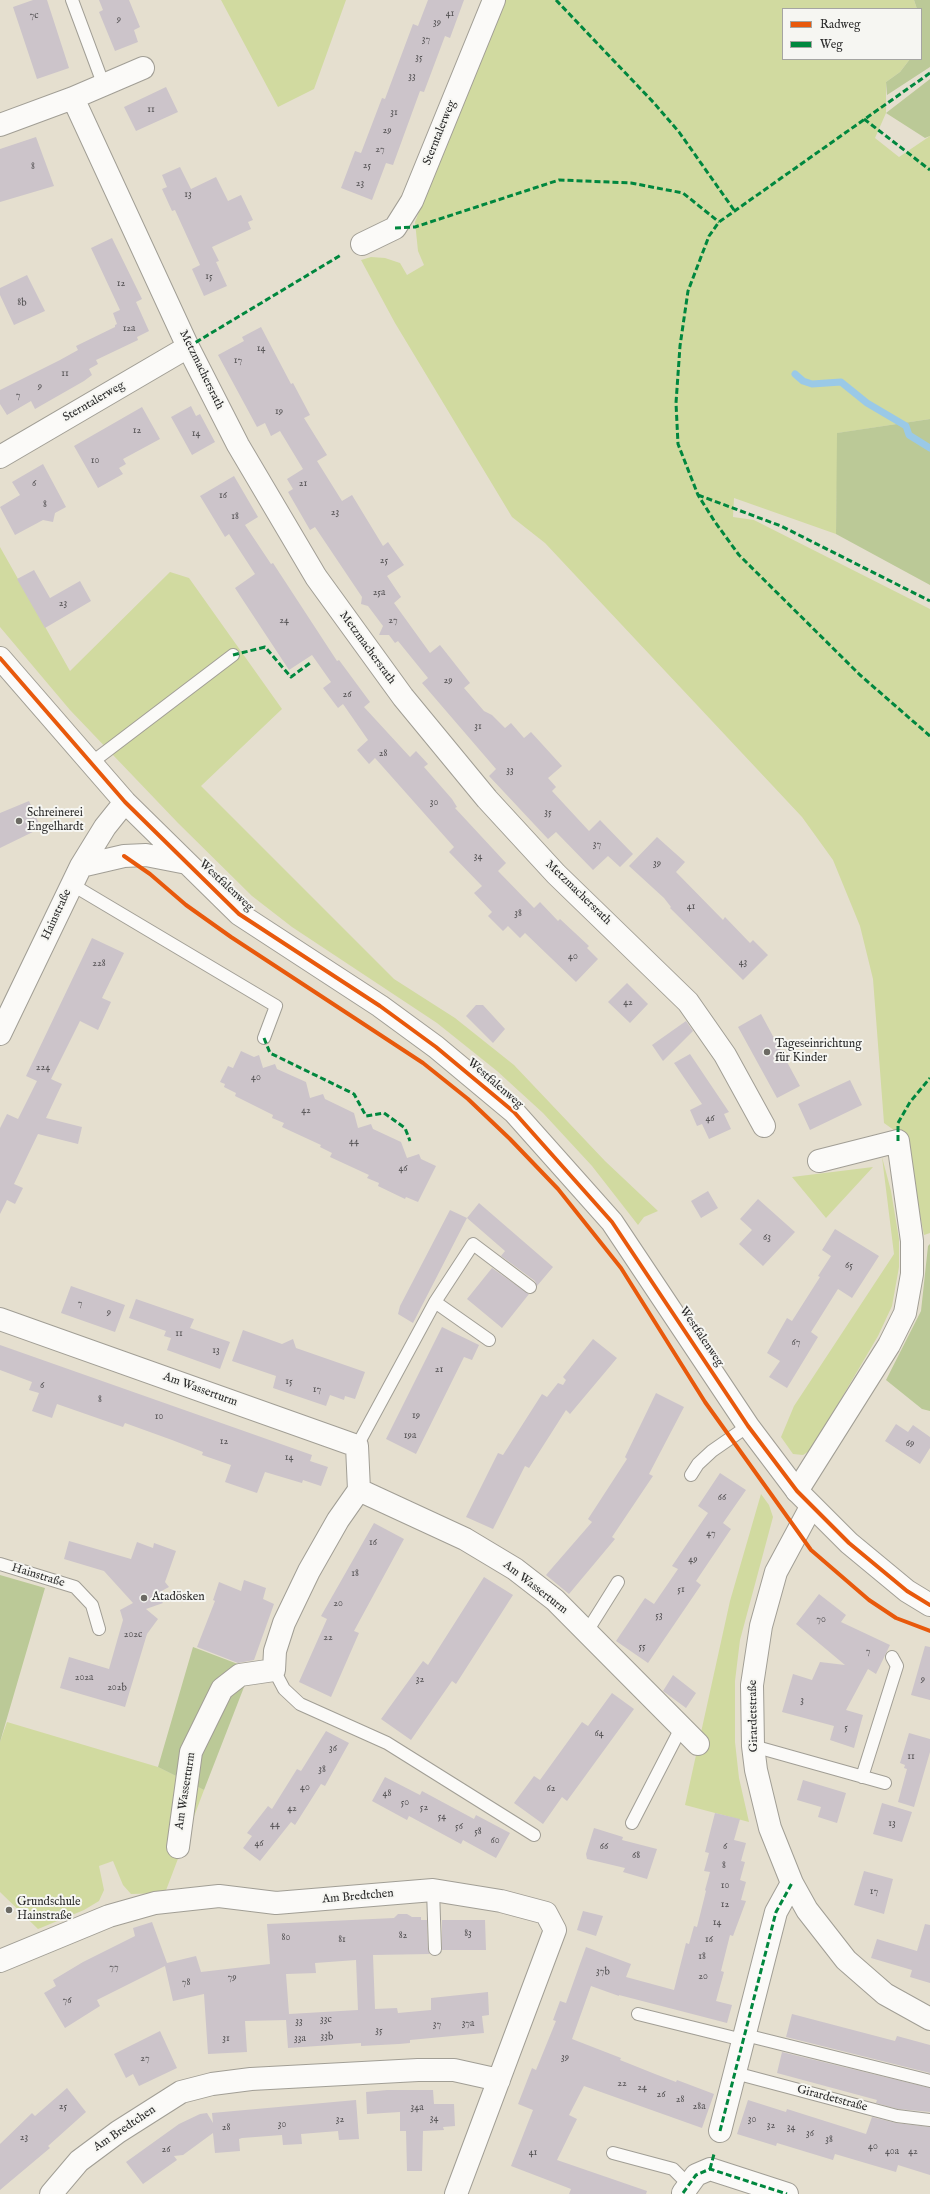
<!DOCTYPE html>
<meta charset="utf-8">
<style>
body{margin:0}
#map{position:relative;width:930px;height:2194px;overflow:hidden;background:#e5dfcf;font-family:"IM FELL English",serif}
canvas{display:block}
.legend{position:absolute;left:782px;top:8px;width:140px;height:52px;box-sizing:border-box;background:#f6f6f2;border:1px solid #a5a5a2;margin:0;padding:5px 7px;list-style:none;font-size:12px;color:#2b2b2b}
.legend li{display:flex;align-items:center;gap:8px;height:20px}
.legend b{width:20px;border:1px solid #a5a5a2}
</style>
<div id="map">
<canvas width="930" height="2194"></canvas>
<ul class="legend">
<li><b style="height:5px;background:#e8590c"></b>Radweg</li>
<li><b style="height:5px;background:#00873e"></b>Weg</li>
</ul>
</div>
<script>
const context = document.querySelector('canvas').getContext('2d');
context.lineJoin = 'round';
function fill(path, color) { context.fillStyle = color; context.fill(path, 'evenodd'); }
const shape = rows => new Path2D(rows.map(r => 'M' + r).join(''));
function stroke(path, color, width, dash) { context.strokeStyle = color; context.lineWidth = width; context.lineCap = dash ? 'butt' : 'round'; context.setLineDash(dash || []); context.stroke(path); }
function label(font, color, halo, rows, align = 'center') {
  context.font = font + ' "IM FELL English",serif'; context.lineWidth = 4; context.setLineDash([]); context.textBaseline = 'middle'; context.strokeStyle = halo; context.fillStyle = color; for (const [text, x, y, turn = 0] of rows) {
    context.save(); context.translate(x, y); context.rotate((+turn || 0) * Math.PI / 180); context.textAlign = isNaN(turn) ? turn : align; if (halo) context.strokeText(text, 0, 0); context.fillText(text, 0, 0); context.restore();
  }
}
const green = shape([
 [221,0,346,0,314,89,278,107],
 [504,0,914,0,917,9,783,9,783,59,910,59,900,72,886,82,886,113,875,138,899,157,930,136,930,419,838,433,836,534,734,498,733,517,754,520,930,609,930,1233,924,1235,905,1138,884,1123,873,979,860,926,833,860,802,817,545,543,512,517,395,323,361,260,371,257,385,258,400,263,407,275,424,265,418,251,415,222],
 [0,547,70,671,170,572,189,578,282,709,201,786,394,979,455,1018,514,1065,605,1161,658,1211,644,1217,638,1225,592,1166,543,1113,497,1071,437,1023,292,927,252,896,178,823,70,710,0,627],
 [882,1157,891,1191,899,1239,899,1267,892,1306,878,1336,811,1450,803,1455,793,1454,781,1437,794,1406,894,1254],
 [873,1167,826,1218,792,1177],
 [761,1494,769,1505,773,1517,740,1640,735,1681,735,1742,739,1778,749,1822,685,1805,730,1601],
 [7,1722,158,1767,204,1790,165,1893,131,1894,123,1885,113,1861,99,1866,104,1890,99,1901,84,1910,38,1929,0,1892,0,1742]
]);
const forest = shape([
 [914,0,930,0,930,67,887,95,886,82,900,72,910,59,921,59,921,9,917,9],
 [930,79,930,136,925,138,886,113],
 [930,419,930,585,836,534,837,433],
 [930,1244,930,1411,922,1409,886,1380,921,1311,928,1246],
 [0,1575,45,1588,0,1742],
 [193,1647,251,1669,204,1790,158,1767]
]);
const stream = shape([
 [795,374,803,381,812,384,841,382,867,403,906,426,909,435,930,448]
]);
const building = shape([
 [33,0,47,0,69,68,37,79,13,7],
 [99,0,129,0,140,27,134,30,138,42,115,51,99,12,103,10],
 [428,0,464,0,450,38,445,36,424,92,420,91,393,165,386,163,372,200,341,188,355,151,361,153,382,98,385,99,413,24,418,26],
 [166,87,178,112,136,131,124,107],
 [36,137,54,186,0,202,0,149],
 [180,167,191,189,216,177,228,201,241,195,253,220,248,222,251,229,212,247,219,261,216,262,227,286,204,296,192,269,200,265,175,210,172,211,162,189,167,187,162,175],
 [112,238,142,299,136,302,149,331,137,337,138,340,96,360,98,364,89,369,92,375,84,381,35,409,31,401,7,415,0,404,0,390,60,360,78,350,76,346,115,327,115,325,117,324,113,313,120,310,91,248],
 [27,275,45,311,14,325,0,295,0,288],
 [261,327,291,384,293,383,310,415,304,418,327,455,317,461,342,501,352,495,383,546,388,542,404,565,387,576,401,597,394,603,430,653,440,645,470,683,464,688,484,711,492,715,505,728,511,723,524,738,531,732,562,766,548,778,556,787,552,791,589,831,600,820,633,854,620,867,608,856,593,870,556,832,548,839,489,776,496,769,422,683,428,678,398,641,395,643,389,635,379,635,383,626,368,606,361,604,362,597,315,527,310,530,288,492,293,489,287,479,303,469,280,431,271,436,265,423,257,427,218,355,244,341,242,337],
 [191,406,196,416,200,414,215,442,192,455,171,417],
 [142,407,160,439,123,459,126,464,119,468,123,474,98,488,74,446],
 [43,464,66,507,55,513,53,522,43,520,15,535,0,507,20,495,12,482],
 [234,476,258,517,245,525,271,564,273,563,337,661,339,660,370,702,364,707,410,757,416,751,428,764,424,767,452,799,457,807,455,808,506,863,498,871,534,908,540,902,558,921,560,919,589,946,587,948,598,959,576,982,525,933,520,938,508,926,503,931,488,916,492,912,474,893,482,886,449,852,454,847,375,758,369,764,357,750,368,740,343,704,338,708,323,688,331,682,312,655,289,670,235,588,255,574,229,534,225,537,200,496],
 [34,570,50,598,80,581,91,601,45,628,17,579],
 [29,801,41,828,0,848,0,813],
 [657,837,685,862,676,872,723,920,725,917,750,943,753,940,768,955,743,980,670,908,671,907,664,898,629,866],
 [92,938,124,953,102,998,111,1002,98,1030,80,1021,51,1079,62,1084,46,1118,82,1127,78,1144,38,1134,14,1184,23,1188,15,1204,7,1200,0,1214,0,1128,7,1114,18,1119,37,1081,26,1076],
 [627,983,648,1004,630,1023,608,1002],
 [476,1005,483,1005,505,1029,493,1043,466,1016],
 [761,1014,800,1086,777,1098,738,1027],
 [686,1021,693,1031,663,1061,652,1045],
 [241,1051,254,1057,259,1055,263,1068,275,1064,277,1069,306,1082,310,1098,323,1094,325,1099,354,1113,358,1128,371,1124,373,1129,401,1142,407,1158,419,1154,421,1159,436,1166,418,1202,406,1197,405,1199,378,1186,379,1183,367,1178,369,1175,330,1157,332,1153,320,1147,321,1145,282,1127,284,1123,272,1118,273,1115,235,1096,236,1093,224,1087,225,1084,220,1082,228,1066,233,1068],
 [690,1054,729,1112,724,1114,731,1129,709,1139,702,1124,697,1126,690,1110,702,1104,674,1063],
 [850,1080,862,1105,810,1130,798,1104],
 [708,1191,718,1208,701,1218,691,1201],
 [758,1199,795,1232,763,1266,739,1244,752,1230,740,1219],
 [479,1203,553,1267,537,1286,535,1281,501,1256,505,1251,467,1218],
 [450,1210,467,1218,413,1323,398,1314,400,1306],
 [835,1229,879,1256,852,1298,838,1289,811,1332,818,1337,787,1388,769,1377,780,1361,767,1353,787,1318,792,1321,820,1277,818,1276,831,1256,822,1250],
 [492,1268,529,1294,502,1328,467,1299],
 [71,1286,125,1305,115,1332,61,1313],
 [136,1299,194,1319,190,1328,230,1342,220,1369,167,1350,171,1338,164,1336,166,1331,129,1318],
 [442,1327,479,1345,472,1360,464,1357,416,1454,386,1439],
 [243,1330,282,1344,293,1339,296,1348,365,1372,355,1399,345,1396,344,1400,330,1395,326,1406,273,1388,276,1376,232,1361],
 [593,1339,617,1358,570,1414,566,1410,529,1468,525,1466,493,1529,466,1517,498,1453,503,1455,542,1394,547,1397,558,1383,563,1385,566,1380,563,1377],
 [0,1345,312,1455,310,1461,328,1467,321,1486,303,1480,302,1483,265,1472,257,1493,225,1482,231,1465,202,1455,203,1452,172,1440,125,1423,123,1427,57,1404,52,1418,32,1411,39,1393,29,1390,32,1382,0,1370],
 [656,1393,684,1407,649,1474,653,1476,612,1537,615,1539,569,1594,546,1575,592,1522,588,1519,627,1459,625,1457],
 [896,1424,908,1432,913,1425,930,1437,930,1448,920,1464,885,1441],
 [720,1473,746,1490,723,1523,731,1529,696,1581,701,1585,648,1663,616,1641,645,1598,654,1604,678,1569,672,1566,708,1513,698,1506],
 [374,1523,404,1539,354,1631,359,1633,331,1697,299,1682,327,1619,321,1616],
 [69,1541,131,1559,137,1542,153,1548,154,1543,176,1551,165,1582,169,1587,156,1594,163,1603,146,1609,158,1619,147,1634,125,1707,60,1688,69,1657,109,1669,123,1620,120,1610,133,1603,104,1571,64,1559],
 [484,1577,513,1595,456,1684,452,1681,411,1740,381,1719,423,1661,428,1665],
 [244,1580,266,1588,263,1599,274,1604,254,1660,238,1663,197,1647,215,1601,213,1600,219,1582,241,1591],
 [819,1594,846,1615,841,1622,890,1645,876,1674,868,1669,846,1710,863,1715,854,1748,830,1740,834,1726,782,1712,793,1674,812,1680,820,1662,845,1665,796,1624],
 [925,1646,930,1647,930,1700,911,1695],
 [673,1675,696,1693,686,1708,663,1691],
 [612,1693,634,1709,567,1801,562,1797,543,1824,514,1803,534,1776,540,1780,582,1722,588,1726],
 [326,1731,349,1743,325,1786,321,1784,295,1825,291,1822,260,1861,243,1848,252,1836,247,1833,268,1806,272,1809,297,1769,301,1771],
 [909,1733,930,1739,930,1752,914,1807,898,1802,907,1769,904,1768,905,1765,900,1763],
 [385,1777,420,1795,422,1791,474,1819,476,1815,510,1833,496,1858,463,1840,461,1844,409,1816,407,1820,372,1801],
 [803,1780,846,1793,837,1823,818,1817,821,1807,797,1800],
 [882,1803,912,1812,902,1842,873,1834],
 [715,1813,740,1819,734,1840,746,1843,741,1861,745,1862,740,1880,746,1882,741,1900,746,1901,733,1936,730,1935,721,1971,724,1972,716,2001,732,2005,727,2023,619,1995,619,1996,591,1986,572,2039,621,2058,620,2060,655,2074,676,2082,677,2080,714,2094,702,2128,584,2086,569,2115,577,2119,557,2160,647,2191,646,2194,569,2194,571,2189,511,2166,533,2110,518,2104,532,2068,536,2070,556,2021,553,2020,560,2001,566,2003,586,1947,631,1964,626,1977,674,1990,686,1943,689,1944,694,1926,697,1927,706,1891,705,1890,710,1872,704,1871,709,1853,705,1852],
 [594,1828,623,1837,622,1840,657,1849,647,1879,623,1872,625,1868,587,1859,586,1854],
 [864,1871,893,1879,884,1914,854,1905],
 [583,1911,603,1916,596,1936,577,1930],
 [398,1914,407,1914,412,1917,421,1917,421,1920,427,1920,428,1949,430,1954,373,1955,375,2009,397,2008,398,2013,431,2010,431,1998,488,1992,489,2015,482,2016,484,2033,410,2040,410,2043,399,2044,361,2046,361,2043,288,2048,286,2020,245,2021,247,2052,208,2054,204,1994,173,2001,165,1966,97,2000,100,2006,65,2028,44,1993,56,1986,53,1980,83,1962,135,1936,133,1928,152,1922,167,1963,196,1956,201,1972,270,1964,267,1924,394,1918],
 [356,1960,358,2010,289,2014,286,1974,316,1973,315,1963],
 [442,1920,485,1920,486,1950,442,1950],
 [925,1924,930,1925,930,1983,910,1977,912,1970,871,1958,877,1939,917,1951],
 [792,2014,895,2041,897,2036,930,2045,930,2073,786,2037],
 [160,2031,177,2068,139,2086,133,2074,126,2078,114,2054],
 [782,2052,930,2088,930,2112,898,2109,876,2103,877,2100,777,2073],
 [67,2088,86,2112,48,2146,50,2148,0,2190,0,2144,32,2113,35,2116],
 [387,2090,433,2090,434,2104,454,2104,455,2126,443,2127,444,2130,423,2131,422,2171,407,2171,406,2131,400,2131,400,2112,367,2114,366,2092],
 [356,2100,359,2139,339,2140,338,2131,301,2134,302,2144,283,2145,282,2135,242,2138,239,2139,240,2151,215,2153,213,2133,183,2155,174,2156,177,2160,143,2184,126,2162,179,2124,200,2114,207,2113,213,2123,212,2113],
 [748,2100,786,2112,787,2109,866,2134,872,2117,896,2123,930,2127,930,2175,898,2165,896,2172,835,2154,833,2160,777,2143,776,2146,737,2134]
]);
const service = shape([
 [72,0,104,86],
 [91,763,233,655],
 [71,884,276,1006,264,1038],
 [435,1302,489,1340],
 [357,1446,435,1302,473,1244,530,1287],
 [691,1475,698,1464,712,1451,748,1426],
 [0,1564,75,1587,92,1605,99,1629],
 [586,1633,618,1582],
 [274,1670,284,1689,300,1704,387,1743,534,1835],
 [753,1746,885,1783],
 [862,1777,897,1666,892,1657],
 [632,1823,681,1728],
 [433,1890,435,1949],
 [638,2014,743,2040],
 [745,2035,930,2081],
 [735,2073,897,2116,930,2120],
 [613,2153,673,2169,688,2184]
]);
const minor = shape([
 [73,98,188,347,238,445,316,577,403,697,487,799,556,874,688,1002,725,1055,764,1126],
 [0,125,73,98,143,68],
 [362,244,395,228,412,201,494,0],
 [0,457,188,347],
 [0,1319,357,1446,359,1490,338,1520,309,1571,284,1623,275,1651,274,1670,240,1675,222,1689,191,1752,178,1847],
 [359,1490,465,1539,515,1569,555,1600,698,1744],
 [797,1491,889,1345,905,1313,912,1274,912,1241,898,1141,819,1161],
 [811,1507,776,1572,761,1626,752,1685,753,1746,756,1770,770,1828,792,1883,807,1910,846,1960,885,1994,930,2019],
 [0,1961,109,1916,155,1903,219,1896,276,1903,433,1890,501,1901,546,1913,555,1930,456,2194],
 [720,2131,776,1912,792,1883],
 [683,2193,696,2175,710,2169,787,2194],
 [51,2194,79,2161,118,2132,181,2092,212,2084,251,2079,418,2070,454,2070,499,2080]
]);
const tertiary = shape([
 [0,658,125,802,239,914,380,1006,436,1047,514,1112,612,1222,748,1426,797,1491,849,1543,907,1591,930,1605],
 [81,866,124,856,146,855,187,863],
 [0,1034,81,866,105,827,125,802]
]);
const quiet = shape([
 [556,0,654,103,679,132,734,210],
 [930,73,719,222,709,236,688,291,680,346,676,403,678,444,698,495,715,522,739,555,860,675,930,736],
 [864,119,930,170],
 [395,228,415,227,559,180,631,183,683,193,719,222],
 [188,347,341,255],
 [698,495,781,526,930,601],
 [233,655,265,647,291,677,310,663],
 [264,1038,270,1053,354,1094,366,1116,384,1113,405,1128,410,1141],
 [898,1141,898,1123,910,1102,930,1078],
 [720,2131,776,1912,792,1883],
 [710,2169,714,2154],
 [683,2193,696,2175,710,2169,787,2194]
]);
const cycleway = shape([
 [0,658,125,802,239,914,380,1006,436,1047,514,1112,612,1222,748,1426,797,1491,849,1543,907,1591,930,1605],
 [124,856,150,874,186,905,231,937,423,1063,468,1099,510,1139,558,1189,621,1268,705,1402,811,1550,869,1600,896,1618,930,1631]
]);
const markers = [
 [19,821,4,"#6c6a64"],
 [767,1052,4,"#6c6a64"],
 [144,1598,4,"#6c6a64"],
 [9,1910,4,"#6c6a64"]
];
const numberNames = [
 ["41",450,14],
 ["7c",34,16],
 ["9",119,20],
 ["39",437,23],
 ["37",426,40],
 ["35",419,58],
 ["33",412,77],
 ["11",151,110],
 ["31",394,113],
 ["29",387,131],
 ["27",380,150],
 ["25",367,166],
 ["8",33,167],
 ["23",360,184],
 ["13",188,195],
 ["15",209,277],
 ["12",121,284],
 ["8b",22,303],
 ["12a",129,329],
 ["14",261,349],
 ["17",238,361],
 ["11",65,374],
 ["9",40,387],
 ["7",18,396],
 ["19",279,412],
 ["12",137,431],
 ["14",196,434],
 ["10",95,461],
 ["6",34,484],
 ["21",303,484],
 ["16",223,496],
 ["8",45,505],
 ["23",335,513],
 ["18",235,517],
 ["25",384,561],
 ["25a",379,593],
 ["23",63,604],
 ["24",284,621],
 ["27",393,621],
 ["29",448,681],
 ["26",347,695],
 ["31",478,727],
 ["28",383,754],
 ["33",510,771],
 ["30",434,803],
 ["35",548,813],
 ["37",597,845],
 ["34",478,857],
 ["39",657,864],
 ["41",691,907],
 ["38",518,914],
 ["40",573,957],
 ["43",743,963],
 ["228",99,964],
 ["42",628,1003],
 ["224",43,1068],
 ["40",256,1078],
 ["42",306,1111],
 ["46",710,1119],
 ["44",354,1142],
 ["46",403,1169],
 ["63",767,1238],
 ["65",849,1266],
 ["7",80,1304],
 ["9",109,1313],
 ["11",179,1334],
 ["67",796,1343],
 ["13",216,1351],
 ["21",439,1370],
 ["15",289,1382],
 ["6",42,1386],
 ["17",317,1390],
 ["8",100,1400],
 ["19",416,1416],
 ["10",159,1417],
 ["19a",410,1436],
 ["12",224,1442],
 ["69",910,1444],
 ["14",289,1458],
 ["66",722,1498],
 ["47",711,1534],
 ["16",373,1543],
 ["49",693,1560],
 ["18",355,1574],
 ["51",681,1590],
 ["20",338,1604],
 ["53",659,1616],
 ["70",821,1620],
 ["202c",133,1635],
 ["22",328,1638],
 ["55",642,1647],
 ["7",868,1652],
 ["202a",84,1678],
 ["32",420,1680],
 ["9",923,1680],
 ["202b",117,1688],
 ["3",802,1701],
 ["5",846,1728],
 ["64",599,1734],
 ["36",333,1749],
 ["11",911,1757],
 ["38",322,1770],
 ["40",305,1788],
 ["62",551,1789],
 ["48",387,1794],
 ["50",405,1803],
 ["52",424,1808],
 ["42",292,1809],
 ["54",442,1817],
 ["13",892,1824],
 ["44",275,1825],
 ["56",459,1827],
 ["58",478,1832],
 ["60",495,1841],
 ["46",259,1844],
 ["66",604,1847],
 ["6",725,1847],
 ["68",636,1856],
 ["8",724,1866],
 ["10",725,1886],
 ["17",874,1892],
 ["12",725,1905],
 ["14",717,1923],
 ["83",468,1934],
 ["82",403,1936],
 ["80",286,1938],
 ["81",342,1940],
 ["16",709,1940],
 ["18",702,1957],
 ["77",114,1968],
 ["37b",603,1972],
 ["20",703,1977],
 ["79",232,1978],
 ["78",186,1983],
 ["76",67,2001],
 ["33c",326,2020],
 ["33",299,2022],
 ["37a",468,2024],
 ["37",437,2025],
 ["35",379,2031],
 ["33b",327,2037],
 ["31",226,2039],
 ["33a",300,2039],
 ["39",565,2058],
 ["27",145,2059],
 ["22",622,2084],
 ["24",642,2088],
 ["26",661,2095],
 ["28",680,2100],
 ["25",63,2107],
 ["28a",699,2107],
 ["34a",417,2108],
 ["34",434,2119],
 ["32",340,2120],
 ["30",752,2120],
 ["30",282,2125],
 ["32",771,2126],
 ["28",226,2128],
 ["34",791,2128],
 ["36",810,2134],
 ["23",24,2138],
 ["38",829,2140],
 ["40",873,2147],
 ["26",166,2150],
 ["40a",892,2152],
 ["42",913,2152],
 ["41",533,2153]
];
const streetNames = [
 ["Sterntalerweg",440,133,-68],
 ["Metzmachersrath",201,370,64],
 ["Sterntalerweg",94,402,-30],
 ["Metzmachersrath",367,648,54],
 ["Westfalenweg",226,886,43],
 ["Metzmachersrath",578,893,44],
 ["Hainstraße",57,915,-65],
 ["Westfalenweg",495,1084,41],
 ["Westfalenweg",701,1337,56],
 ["Am Wasserturm",200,1390,20],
 ["Hainstraße",38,1576,17],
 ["Am Wasserturm",535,1588,38],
 ["Girardetstraße",754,1716,-91],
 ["Am Wasserturm",186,1791,-81],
 ["Am Bredtchen",358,1897,-5],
 ["Girardetstraße",832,2099,15],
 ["Am Bredtchen",125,2129,-34]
];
const poiNames = [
 ["Schreinerei",27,814],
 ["Engelhardt",27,828],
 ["Tageseinrichtung",775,1045],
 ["für Kinder",775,1059],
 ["Atadösken",152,1598],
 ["Grundschule",17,1903],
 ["Hainstraße",17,1917]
];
fill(green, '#d1daa0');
fill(forest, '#bbc997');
stroke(stream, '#9ac9e7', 7);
fill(building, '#ccc4ca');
stroke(service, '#a19e95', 14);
stroke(minor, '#a19e95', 24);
stroke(tertiary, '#a19e95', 24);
stroke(service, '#fbfaf8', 12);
stroke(minor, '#fbfaf8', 22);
stroke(tertiary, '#fbfaf8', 22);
stroke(quiet, '#00873e', 3, [6, 3]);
stroke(cycleway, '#e8590c', 4);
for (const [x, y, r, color] of markers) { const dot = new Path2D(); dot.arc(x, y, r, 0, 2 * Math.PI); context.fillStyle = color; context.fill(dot); stroke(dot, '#f6f6f2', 1.5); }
label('10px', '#535153', null, numberNames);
label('12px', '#2b2b2b', '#f6f6f2', streetNames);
label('12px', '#2b2b2b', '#f6f6f2', poiNames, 'left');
</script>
